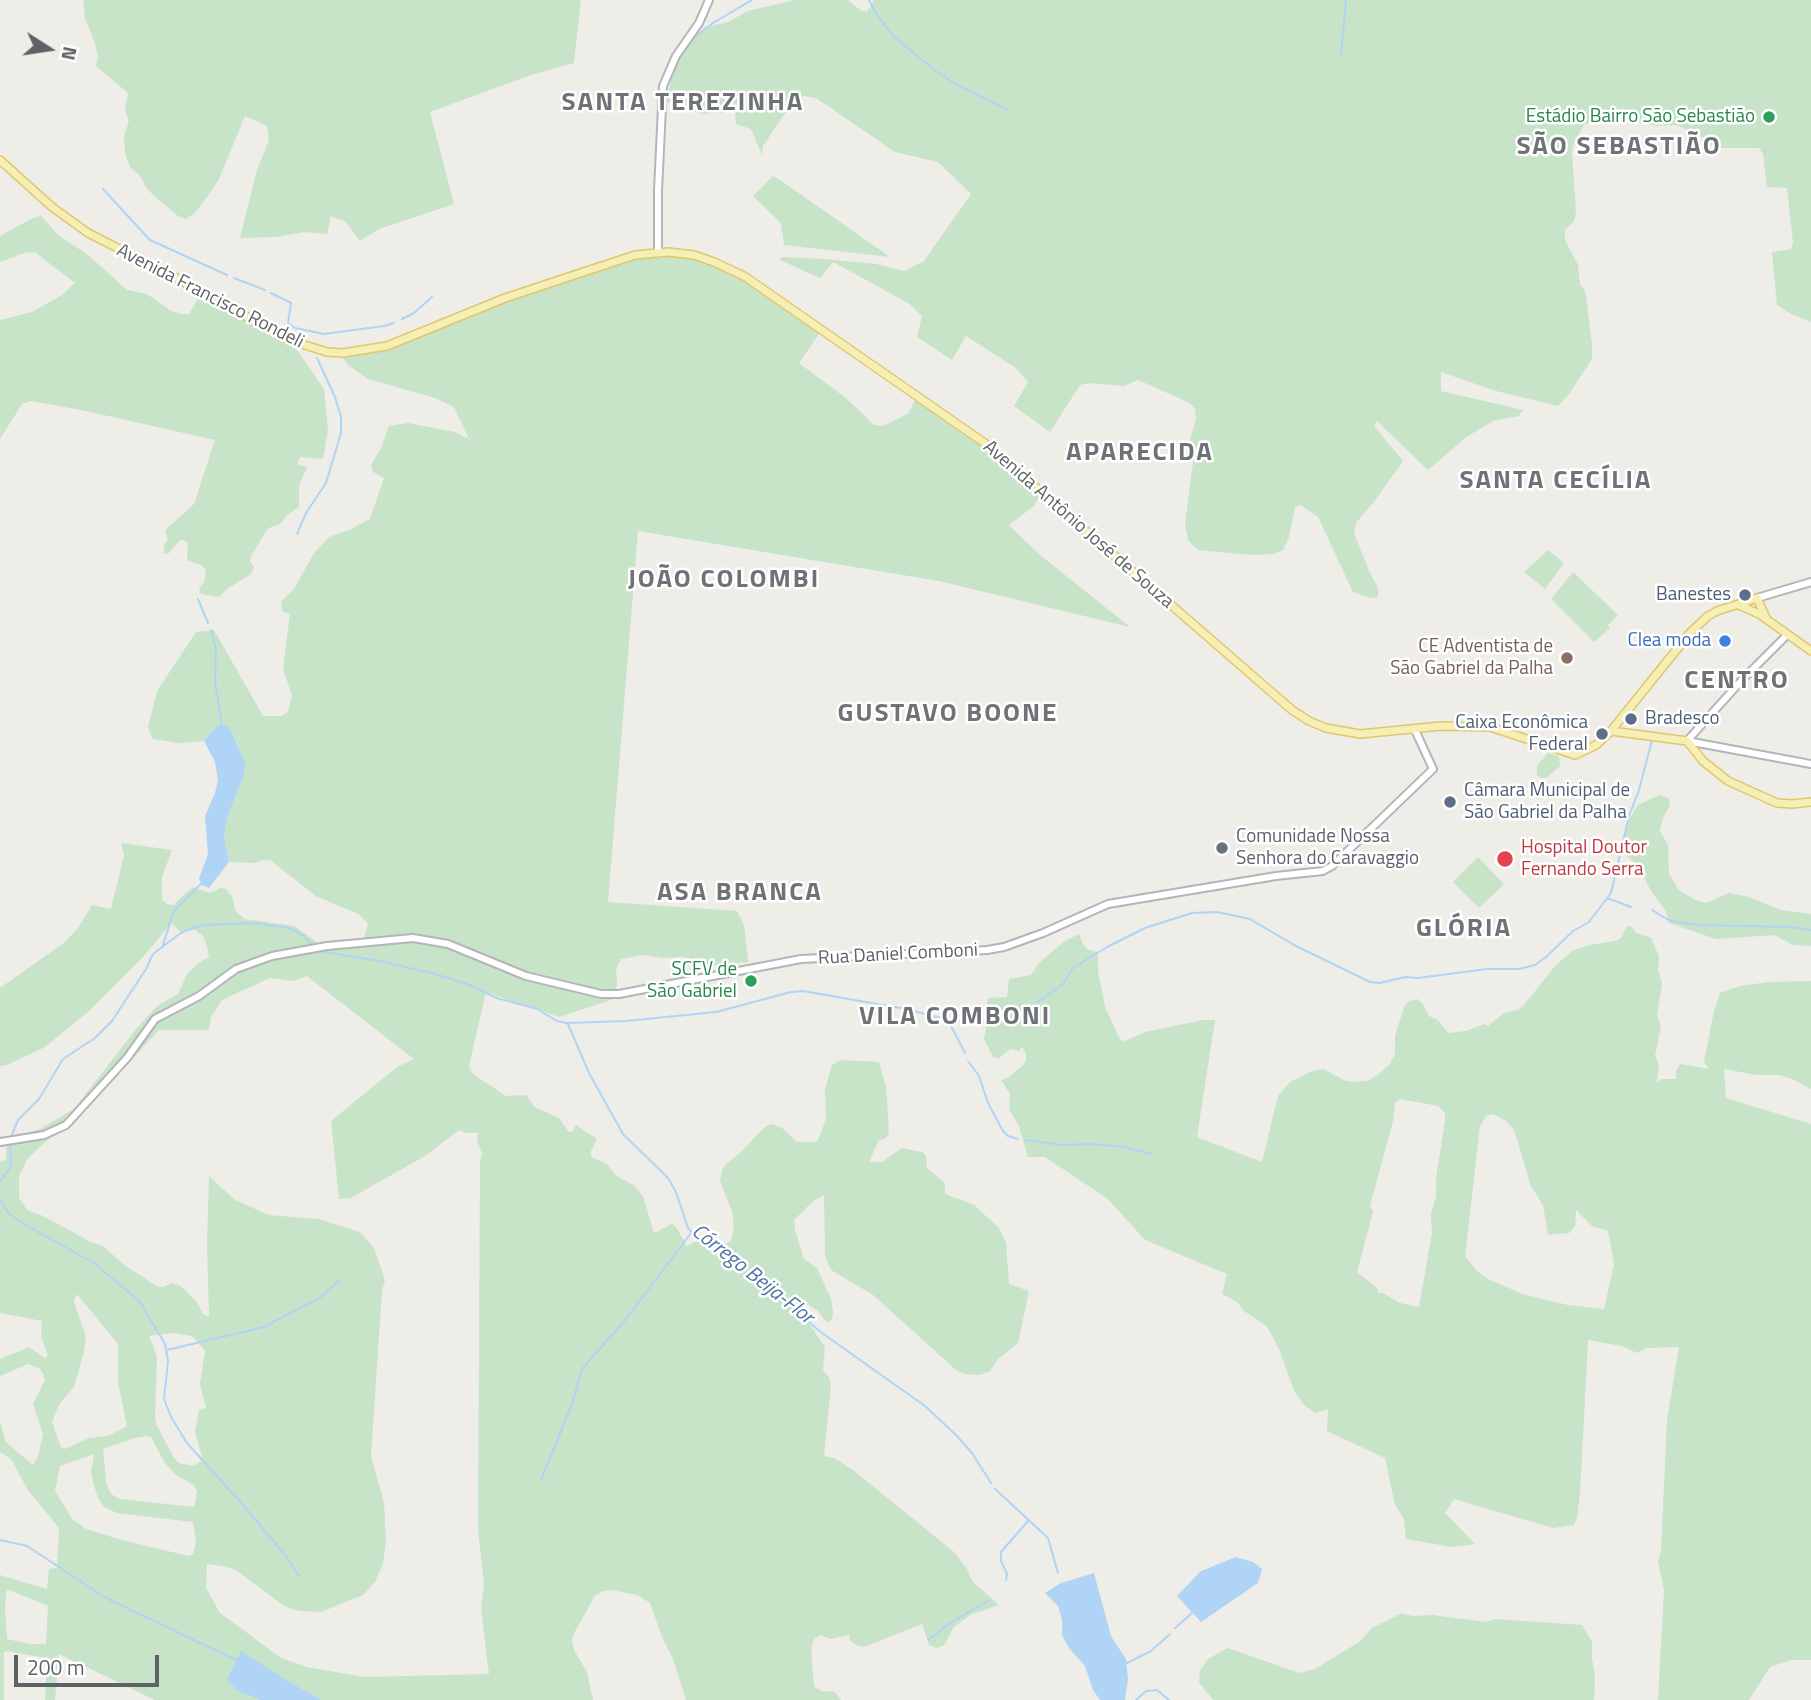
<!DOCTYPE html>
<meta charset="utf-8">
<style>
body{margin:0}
#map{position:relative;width:1811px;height:1700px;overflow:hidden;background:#efede7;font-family:"Titillium Web",sans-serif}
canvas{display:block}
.north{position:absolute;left:14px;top:14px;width:70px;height:70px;-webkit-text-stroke:5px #fff;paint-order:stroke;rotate:102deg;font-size:19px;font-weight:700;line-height:28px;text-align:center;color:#5e6165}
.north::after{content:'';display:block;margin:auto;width:24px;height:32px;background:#5e6165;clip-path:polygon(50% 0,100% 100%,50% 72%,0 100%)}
.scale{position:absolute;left:14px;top:1655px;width:145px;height:32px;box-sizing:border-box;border:4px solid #5e6165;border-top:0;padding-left:9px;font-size:21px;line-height:24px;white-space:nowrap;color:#5e6165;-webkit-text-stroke:5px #fff;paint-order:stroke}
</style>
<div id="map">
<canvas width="1811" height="1700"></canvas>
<div class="north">N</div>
<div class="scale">200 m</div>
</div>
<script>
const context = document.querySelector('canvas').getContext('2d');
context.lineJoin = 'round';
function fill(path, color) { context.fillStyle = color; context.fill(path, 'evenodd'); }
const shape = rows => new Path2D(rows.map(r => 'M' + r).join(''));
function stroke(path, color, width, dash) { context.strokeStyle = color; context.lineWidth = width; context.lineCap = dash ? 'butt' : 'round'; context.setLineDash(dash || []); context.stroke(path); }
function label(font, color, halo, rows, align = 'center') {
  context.font = font + ' "Titillium Web",sans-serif'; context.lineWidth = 5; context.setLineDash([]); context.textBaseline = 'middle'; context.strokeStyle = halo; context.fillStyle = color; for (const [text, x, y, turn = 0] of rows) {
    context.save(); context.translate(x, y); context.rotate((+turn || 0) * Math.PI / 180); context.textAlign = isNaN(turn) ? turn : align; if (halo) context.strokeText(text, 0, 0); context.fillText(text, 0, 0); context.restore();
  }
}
const green = shape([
 [83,0,581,0,574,63,531,75,430,112,454,204,379,229,360,241,346,222,331,216,327,234,304,232,277,237,240,238,257,170,269,140,267,126,245,116,219,179,208,196,194,214,186,219,178,216,152,194,145,186,142,178,130,167,125,153,124,137,129,120,125,111,128,93,96,66,98,56,94,40,85,19],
 [795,0,848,0,860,10,867,12,874,0,1811,0,1811,322,1791,314,1777,305,1772,252,1791,249,1793,243,1787,188,1767,187,1763,154,1759,148,1714,148,1704,138,1677,125,1657,126,1623,119,1585,124,1574,143,1572,153,1576,213,1574,221,1565,230,1565,240,1578,265,1580,285,1585,290,1592,344,1592,359,1569,394,1558,406,1496,391,1441,372,1441,391,1523,410,1519,416,1493,421,1465,438,1428,470,1377,421,1374,426,1403,461,1373,503,1356,523,1354,533,1370,573,1377,586,1379,592,1377,598,1371,598,1353,592,1318,517,1301,505,1295,507,1289,537,1283,550,1274,554,1251,555,1198,550,1188,540,1185,524,1193,463,1190,440,1196,418,1195,409,1190,403,1138,380,1124,386,1089,383,1080,385,1050,432,1014,406,1028,382,1016,368,966,336,952,360,917,337,922,316,910,304,833,262,820,278,780,260,781,257,823,259,876,264,904,271,924,261,971,194,938,162,895,152,816,98,804,96,793,101,763,146,762,155,751,129,736,124,735,112,701,114,665,101,679,54,705,27,728,22,748,11],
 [773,176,783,182,890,257,784,245,781,223,753,196],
 [41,216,57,234,88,255,127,290,147,294,171,311,182,314,189,314,200,295,293,344,324,389,328,430,323,459,300,457,298,461,298,465,307,467,299,486,299,507,287,515,280,524,269,528,265,533,251,556,250,561,254,567,251,574,227,589,219,597,201,594,199,590,205,580,206,570,201,565,187,560,188,543,184,540,180,540,168,554,164,553,164,545,168,539,165,530,194,504,215,440,86,411,31,401,22,404,0,439,0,320,32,312,62,295,75,283,36,253,27,252,0,262,0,236,33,218],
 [662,254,695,258,726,269,821,331,799,363,847,399,874,425,883,426,908,414,916,398,984,445,1039,496,1034,506,1009,525,1040,555,1130,627,939,581,638,531,608,902,737,911,744,925,748,962,710,966,684,957,663,958,643,955,621,959,616,969,617,985,614,999,559,1017,486,992,469,1066,473,1074,506,1096,526,1095,534,1107,559,1118,569,1132,572,1132,576,1125,597,1139,591,1151,591,1157,607,1164,616,1176,634,1185,643,1196,654,1233,672,1224,676,1227,687,1246,703,1238,725,1244,731,1241,734,1227,732,1211,720,1181,722,1170,727,1163,739,1154,765,1127,771,1124,782,1128,797,1142,817,1142,826,1119,825,1089,832,1065,841,1060,879,1062,886,1087,889,1133,886,1138,879,1140,869,1162,882,1162,902,1148,922,1152,926,1156,927,1168,945,1183,945,1194,974,1205,999,1228,1006,1243,1009,1284,1029,1291,1018,1343,998,1359,990,1371,980,1375,964,1374,956,1370,873,1295,831,1270,825,1255,824,1195,813,1201,794,1220,795,1230,804,1259,817,1268,831,1299,833,1312,832,1319,827,1323,819,1312,806,1303,799,1303,797,1306,825,1347,823,1370,829,1377,831,1385,824,1456,834,1458,853,1470,954,1552,967,1569,973,1582,999,1605,970,1615,954,1627,944,1645,937,1648,929,1645,922,1624,864,1647,856,1645,849,1640,850,1635,830,1639,821,1635,815,1638,811,1647,814,1687,822,1691,835,1692,841,1700,686,1700,673,1659,663,1639,650,1603,637,1595,611,1590,603,1591,595,1596,574,1633,572,1641,574,1650,587,1672,593,1700,321,1700,285,1679,238,1691,260,1700,155,1700,59,1654,55,1700,45,1700,47,1658,6,1651,4,1653,4,1700,0,1700,0,1575,47,1589,49,1569,57,1568,59,1528,28,1490,11,1459,0,1452,0,1422,6,1442,33,1465,38,1456,43,1434,33,1404,45,1380,43,1373,39,1368,28,1364,0,1376,0,1359,29,1347,45,1358,48,1356,41,1336,42,1321,0,1313,0,1162,6,1160,7,1139,40,1129,74,1109,137,1028,157,1006,178,994,187,974,200,962,209,957,207,946,203,936,194,929,181,933,172,923,142,958,90,1010,45,1047,7,1065,0,1066,0,988,65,942,78,928,92,905,111,909,124,855,121,843,172,850,162,877,162,900,167,904,173,905,193,887,210,893,220,888,226,889,232,896,236,912,245,919,294,926,318,943,344,942,364,938,368,924,360,915,316,896,270,860,263,860,255,863,229,862,224,837,227,817,243,777,238,745,227,726,213,728,204,741,178,743,153,739,148,727,157,691,196,632,214,630,263,716,281,716,288,712,292,695,283,669,290,614,282,611,281,602,294,589,314,553,329,537,349,530,370,519,384,478,373,472,371,465,381,448,389,426,408,423,455,432,469,439,454,407,435,398,368,379,348,365,339,353,369,349,570,277,637,257],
 [307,976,414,1059,397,1067,331,1121,339,1199,351,1198,425,1156,459,1130,466,1133,478,1133,477,1140,482,1154,480,1161,478,1528,484,1584,481,1609,489,1674,364,1677,307,1667,281,1658,220,1613,206,1588,207,1564,223,1566,236,1570,284,1606,299,1611,321,1612,363,1595,375,1582,383,1564,386,1542,384,1503,371,1456,382,1291,385,1280,374,1248,360,1232,318,1219,268,1215,234,1199,209,1176,207,1247,209,1317,203,1314,196,1301,181,1286,171,1283,164,1287,158,1287,123,1264,103,1246,91,1242,43,1216,27,1210,19,1198,19,1176,28,1158,66,1123,75,1121,159,1030,209,1030,211,1017,222,1000,270,978,293,981],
 [77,1294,118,1344,118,1383,127,1426,108,1436,89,1438,65,1449,61,1447,57,1437,52,1421,60,1403,74,1387,84,1352,86,1337,75,1305,74,1300],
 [174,1333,192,1336,205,1351,200,1384,206,1408,199,1410,195,1432,203,1460,193,1466,179,1463,174,1458,156,1424,155,1416,157,1356,149,1336],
 [146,1436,151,1437,165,1463,176,1475,194,1485,197,1492,194,1507,120,1499,111,1494,106,1482,103,1449,134,1438],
 [94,1454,91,1472,93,1482,98,1498,104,1507,117,1513,193,1522,196,1541,193,1554,189,1556,125,1541,86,1529,73,1520,55,1491,60,1466],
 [9,1590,48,1606,46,1644,30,1644,7,1639,5,1609,6,1591],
 [1548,550,1564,563,1545,589,1524,572],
 [1573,572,1618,615,1608,625,1610,628,1594,642,1551,599],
 [1548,753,1559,756,1560,766,1546,778,1541,778,1537,775,1537,766],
 [1659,795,1669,798,1670,805,1662,820,1660,831,1668,845,1669,874,1679,890,1695,900,1706,903,1729,893,1749,897,1781,910,1811,914,1811,946,1793,945,1774,935,1716,939,1669,923,1665,910,1651,891,1638,866,1620,850,1630,818,1638,805],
 [1478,857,1504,884,1479,908,1453,882],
 [1627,926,1632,927,1636,933,1651,938,1659,956,1658,969,1662,984,1657,1015,1661,1026,1655,1056,1659,1065,1657,1082,1662,1079,1676,1079,1676,1071,1680,1064,1709,1069,1704,1062,1705,1056,1714,1011,1720,993,1740,986,1769,982,1811,981,1811,1089,1792,1079,1779,1075,1757,1075,1724,1069,1726,1098,1811,1124,1811,1660,1791,1660,1770,1667,1749,1700,1658,1700,1664,1591,1658,1561,1661,1551,1667,1420,1679,1347,1647,1348,1637,1353,1622,1346,1588,1340,1580,1494,1577,1518,1574,1525,1553,1528,1454,1499,1445,1513,1475,1544,1452,1547,1406,1539,1404,1519,1395,1505,1385,1458,1327,1431,1328,1409,1315,1413,1304,1405,1294,1391,1280,1351,1267,1326,1244,1311,1237,1302,1222,1294,1227,1274,1145,1240,1108,1199,1045,1157,1028,1157,1019,1126,1009,1109,1010,1094,1001,1080,1009,1077,1022,1066,1026,1061,1026,1054,1022,1046,1020,1051,1010,1049,999,1058,993,1057,984,1039,986,1028,983,1022,988,998,1007,997,1009,979,1031,975,1040,962,1065,941,1079,934,1084,946,1089,950,1097,952,1098,951,1098,971,1105,1007,1120,1040,1125,1041,1145,1032,1203,1020,1215,1020,1197,1137,1262,1162,1278,1096,1290,1082,1312,1071,1323,1069,1346,1081,1356,1082,1367,1081,1378,1075,1389,1065,1395,1054,1395,1036,1404,1007,1409,1001,1417,999,1423,1004,1429,1016,1438,1020,1448,1033,1466,1031,1484,1024,1488,1026,1504,1013,1517,1010,1524,1005,1555,966,1572,951,1589,945,1615,941,1620,939],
 [1400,1099,1438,1106,1445,1113,1445,1121,1436,1178,1436,1197,1431,1213,1432,1233,1419,1307,1400,1303,1383,1293,1379,1293,1376,1287,1357,1272,1373,1212,1370,1206,1393,1121,1395,1103],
 [1493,1114,1506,1121,1514,1130,1531,1186,1543,1205,1548,1235,1569,1233,1575,1226,1576,1210,1592,1226,1608,1231,1614,1264,1604,1309,1568,1305,1525,1295,1490,1280,1478,1272,1465,1256,1480,1126,1486,1116],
 [1402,1613,1412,1616,1432,1615,1486,1622,1495,1619,1582,1625,1592,1642,1592,1658,1595,1677,1594,1700,1213,1700,1199,1682,1200,1671,1208,1659,1228,1648,1299,1673,1315,1669,1359,1642,1372,1628]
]);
const water = shape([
 [221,724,227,726,232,733,245,763,243,777,227,818,224,837,229,862,209,888,202,885,199,879,208,854,205,816,215,793,218,780,215,762,204,741,213,729],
 [1236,1557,1253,1562,1262,1569,1258,1583,1201,1622,1177,1596,1201,1571],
 [1094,1573,1111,1636,1126,1659,1128,1679,1125,1700,1100,1700,1093,1690,1085,1666,1069,1648,1062,1635,1062,1620,1058,1606,1045,1593,1061,1583],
 [241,1651,285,1679,321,1700,260,1700,238,1691,227,1680]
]);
const stream = shape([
 [869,0,877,15,893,36,936,71,955,84,1008,110],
 [681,54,693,38,713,23,752,0],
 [1341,56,1346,0],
 [103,189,150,240,227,275],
 [234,278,265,290],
 [271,293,291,303,288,323,295,328,324,334,384,326,394,323],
 [402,319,414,313,432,297],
 [297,534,306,513,326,483,341,433,341,417,335,397,317,358],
 [198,599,208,623],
 [211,630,216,649,215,682,222,726],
 [1607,898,1631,907],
 [1652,910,1670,921,1700,925,1791,927,1811,930],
 [162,948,174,911,202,883],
 [319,951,380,961,435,974,467,984,497,998,537,1009,557,1021,567,1023,626,1021,716,1012,791,992,803,991,906,1009,948,1020,985,1023,1008,1019,1023,1013,1063,984,1073,968,1109,946,1145,928,1192,913,1217,912,1250,919,1294,945,1370,982,1380,983,1405,977,1418,978,1487,969,1519,969,1535,965,1546,957,1573,931,1589,922,1611,893,1629,816,1639,790,1652,740],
 [948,1020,965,1053],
 [568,1024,589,1073,623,1134,668,1178,676,1192,688,1228,704,1244,769,1289,822,1333,925,1406,956,1435,972,1453,991,1483],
 [968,1061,979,1076,988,1103,1003,1131,1008,1136,1018,1139],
 [11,1137,18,1120,39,1099,63,1059,95,1038,112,1021,146,969,153,954,178,935,187,930,204,925,254,923,289,928,304,936,312,945],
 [1026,1140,1062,1145,1092,1144,1124,1147,1151,1154],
 [0,1181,11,1167,10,1142],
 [0,1199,8,1213,29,1227,94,1263,140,1302,165,1344,168,1361,164,1399,171,1417,187,1443,244,1506,286,1556,299,1576],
 [167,1350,264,1327,321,1297,339,1280],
 [541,1480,572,1404,582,1369,626,1319,691,1233],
 [995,1489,1048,1538,1058,1573],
 [0,1540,27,1546,106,1598,238,1661],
 [1006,1580,1007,1574,1001,1561,1001,1552,1028,1521],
 [1175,1628,1192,1613],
 [928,1640,947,1625,988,1601],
 [1127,1663,1151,1651,1170,1634],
 [1136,1700,1146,1691,1157,1690,1169,1700]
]);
const secondary = shape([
 [658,252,658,191,663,86,676,56,699,23,709,0],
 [1757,598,1811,582],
 [1687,741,1741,681,1787,635],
 [1687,741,1811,764],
 [0,1142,44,1135,66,1125,127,1058,155,1019,199,996,236,969,272,956,327,946,413,938,448,944,526,976,601,994,619,994,801,959,987,950,1004,947,1043,933,1108,904,1276,876,1323,871,1332,866,1433,769,1415,730]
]);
const primary = shape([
 [0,160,52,207,88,233,171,275,289,340,327,352,343,353,387,346,505,298,635,255,668,252,694,255,714,262,744,276,986,444,1292,710,1309,721,1326,728,1360,734,1441,726,1490,727,1575,755,1596,745,1611,731,1690,633,1708,616,1717,611,1757,598,1766,618],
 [1739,605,1759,614,1811,651],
 [1611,731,1687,741,1703,761,1728,781,1777,803,1792,804,1811,802]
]);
const markers = [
 [1769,117,7,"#2e9e5b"],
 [1745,595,7,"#5c6f8a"],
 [1725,641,7,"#3f7fe0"],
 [1567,658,7,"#8d6e63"],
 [1631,719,7,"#5c6f8a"],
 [1602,734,7,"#5c6f8a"],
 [1450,802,7,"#5c6f8a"],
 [1222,848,7,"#6b7280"],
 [1505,859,9,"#e0444e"],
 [751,981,7,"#2e9e5b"]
];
const leisureNames = [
 ["Estádio Bairro São Sebastião",1755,117],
 ["SCFV de",737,970],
 ["São Gabriel",737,992]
];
const streetNames = [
 ["Avenida Francisco Rondeli",210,297,27],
 ["Avenida Antônio José de Souza",1078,525,41],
 ["Rua Daniel Comboni",898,955,-3]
];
const serviceNames = [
 ["Banestes",1731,595],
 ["Bradesco",1645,719,"left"],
 ["Caixa Econômica",1588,723],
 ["Federal",1588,745],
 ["Câmara Municipal de",1464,791,"left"],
 ["São Gabriel da Palha",1464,813,"left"]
];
const shopNames = [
 ["Clea moda",1711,641]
];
const educationNames = [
 ["CE Adventista de",1553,647],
 ["São Gabriel da Palha",1553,669]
];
const worshipNames = [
 ["Comunidade Nossa",1236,837],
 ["Senhora do Caravaggio",1236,859]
];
const healthNames = [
 ["Hospital Doutor",1521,848],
 ["Fernando Serra",1521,870]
];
const waterNames = [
 ["Córrego Beija-Flor",752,1275,38]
];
const districtNames = [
 ["SANTA TEREZINHA",683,104],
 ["SÃO SEBASTIÃO",1619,148],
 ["APARECIDA",1140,454],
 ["SANTA CECÍLIA",1556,482],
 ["JOÃO COLOMBI",724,581],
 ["CENTRO",1737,682],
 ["GUSTAVO BOONE",948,715],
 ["ASA BRANCA",740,894],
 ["GLÓRIA",1464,930],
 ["VILA COMBONI",955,1018]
];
fill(green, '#c7e3c8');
fill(water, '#b0d4f5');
stroke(stream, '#b0d4f5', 2);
stroke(secondary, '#b3b5b9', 10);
stroke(primary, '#e1c66e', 10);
stroke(secondary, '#fff', 6);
stroke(primary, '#f5eeb5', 7);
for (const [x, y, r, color] of markers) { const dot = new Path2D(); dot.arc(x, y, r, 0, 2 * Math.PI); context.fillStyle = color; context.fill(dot); stroke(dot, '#fff', 2.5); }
label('19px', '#27864d', '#fff', leisureNames, 'right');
label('19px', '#5e6165', '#fff', streetNames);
label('19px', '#4e5e75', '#fff', serviceNames, 'right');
label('19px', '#366cbe', '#fff', shopNames, 'right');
label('19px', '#785e54', '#fff', educationNames, 'right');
label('19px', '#5b616d', '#fff', worshipNames, 'left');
label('19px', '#be3a42', '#fff', healthNames, 'left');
label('italic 21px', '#4e75a6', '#fff', waterNames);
context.letterSpacing = '2px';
label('bold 26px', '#6f7377', '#fff', districtNames);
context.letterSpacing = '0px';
</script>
